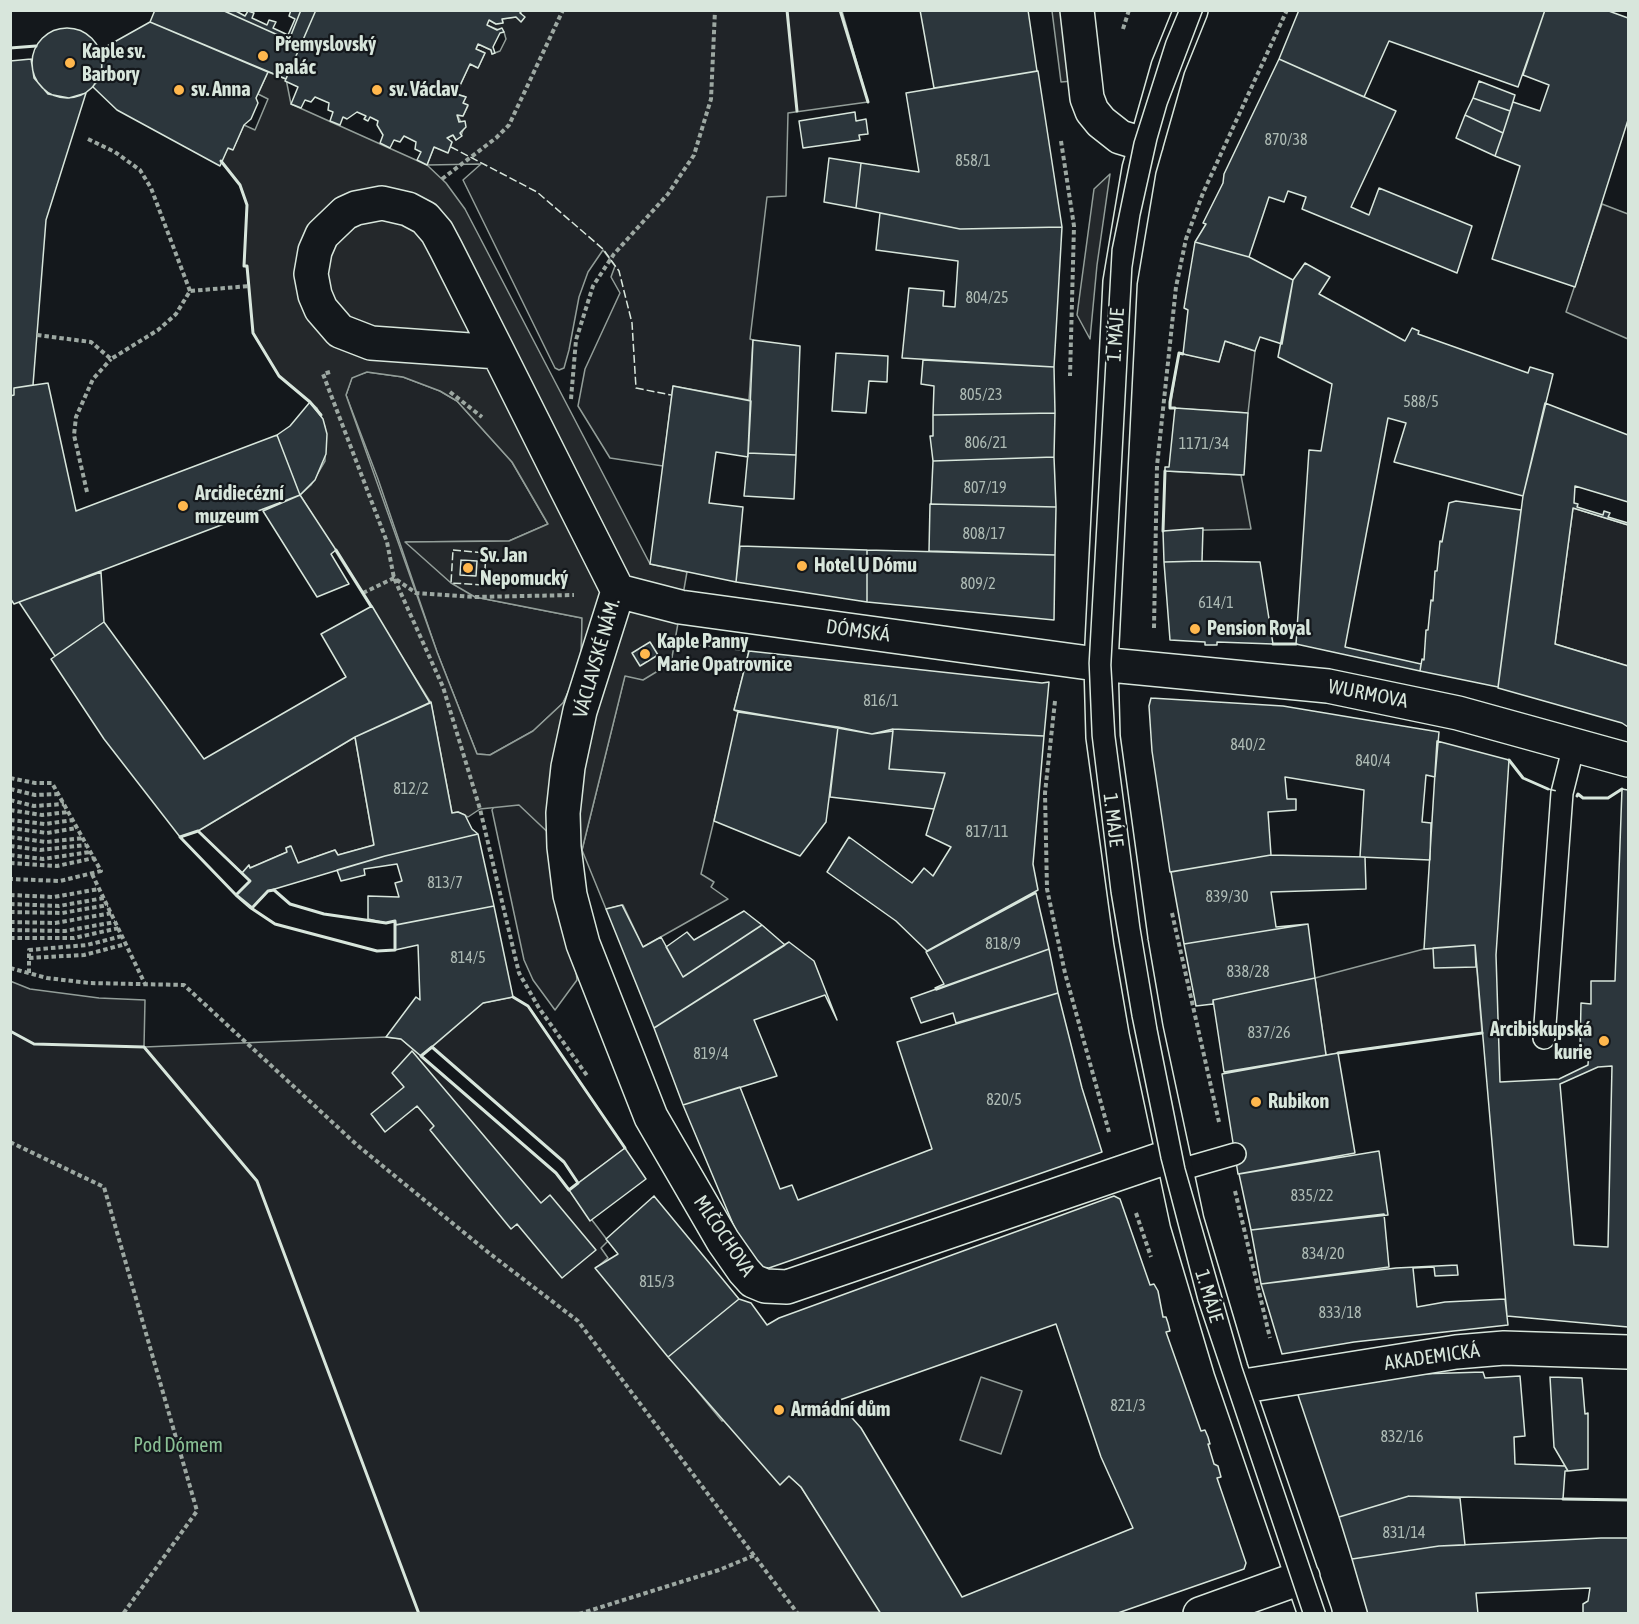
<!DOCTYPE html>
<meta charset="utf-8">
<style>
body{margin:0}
#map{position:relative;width:1639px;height:1624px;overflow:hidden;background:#14181c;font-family:"Asap Condensed",sans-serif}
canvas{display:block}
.frame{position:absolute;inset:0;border:12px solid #d8e6dc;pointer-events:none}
</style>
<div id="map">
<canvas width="1639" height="1624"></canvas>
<div class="frame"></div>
</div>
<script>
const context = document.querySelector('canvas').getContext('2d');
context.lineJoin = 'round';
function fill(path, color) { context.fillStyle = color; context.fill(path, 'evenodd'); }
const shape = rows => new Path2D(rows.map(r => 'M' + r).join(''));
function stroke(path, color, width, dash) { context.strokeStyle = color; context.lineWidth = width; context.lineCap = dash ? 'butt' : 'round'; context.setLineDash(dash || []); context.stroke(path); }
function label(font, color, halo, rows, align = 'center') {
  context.font = font + ' "Asap Condensed",sans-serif'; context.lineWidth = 4.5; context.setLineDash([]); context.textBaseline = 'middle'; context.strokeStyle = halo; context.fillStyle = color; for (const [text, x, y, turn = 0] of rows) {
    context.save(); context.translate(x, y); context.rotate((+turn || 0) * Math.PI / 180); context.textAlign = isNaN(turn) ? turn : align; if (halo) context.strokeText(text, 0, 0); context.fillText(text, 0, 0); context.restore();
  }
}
const green = shape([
 [521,11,842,11,868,102,788,113,786,196,767,197,750,339,753,340,749,400,673,386,663,466,610,458,578,406,585,369,620,293,611,277,615,266,603,250,588,272,579,297,569,350,564,368,559,370,555,368,463,180,481,164,427,165,434,147,448,152,452,142,447,138,453,135,456,140,461,136,464,127,457,115,463,116,468,106,463,103,466,97,456,94,470,64,478,68,485,53,476,49,478,44,491,50,492,54,500,51,506,39,504,32,486,25,489,20,496,24,503,23,502,19,516,17,521,21,521,11],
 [1602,204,1628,214,1628,339,1566,312,1602,204],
 [1225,341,1255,351,1248,413,1170,408,1179,353,1219,361,1225,341],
 [367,372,403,377,440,391,457,401,512,462,548,524,509,541,406,542,475,597,582,618,581,665,563,703,533,731,490,755,477,754,437,652,378,479,346,395,352,377,367,372],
 [1165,471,1241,475,1251,529,1163,531,1165,471],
 [1573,508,1628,525,1628,666,1555,644,1573,508],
 [673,642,749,651,734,710,738,712,731,750,701,874,714,882,711,887,728,899,643,947,623,905,606,909,582,850,625,675,670,663,673,642],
 [355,737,374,845,338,855,335,850,298,863,290,846,286,848,287,852,250,868,249,865,242,873,198,831,355,737],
 [554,782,577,980,555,1010,533,980,524,960,492,810,496,803,554,782],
 [1475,945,1482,1033,1326,1055,1315,978,1424,949,1475,945],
 [10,981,30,989,99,998,145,1000,144,1047,386,1037,401,1039,556,1173,608,1241,601,1248,608,1258,596,1268,722,1421,724,1420,780,1484,789,1476,801,1487,883,1612,11,1613,10,981],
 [513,997,528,1006,625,1148,578,1183,564,1162,432,1047,483,1003,513,997],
 [981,1377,1022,1391,1001,1454,960,1440,981,1377]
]);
const parking = shape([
 [1052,11,1065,11,1073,81,1061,82,1052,11],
 [268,72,286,79,291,104,427,165,446,183,465,209,650,564,687,572,671,663,643,680,625,676,582,850,577,860,519,805,480,809,468,817,458,812,452,813,431,703,300,495,311,485,325,461,325,427,317,408,279,376,253,333,247,267,244,266,247,205,240,185,221,161,228,148,233,149,244,125,255,130,268,99,258,94,268,72],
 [367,372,403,377,440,391,457,401,512,462,548,524,509,541,405,542,451,583,475,597,582,618,581,665,563,703,533,731,490,755,477,754,437,652,346,395,352,378,367,372],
 [1110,174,1097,265,1090,339,1077,315,1094,189,1110,174]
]);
const building = shape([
 [155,10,222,10,289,40,301,10,316,10,286,79,150,22,155,10],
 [222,10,234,10,245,16,248,11,254,13,252,18,267,25,269,20,276,22,273,28,288,35,295,19,289,16,291,10,301,10,289,40,222,10],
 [316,10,521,10,520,13,525,17,521,22,516,17,502,19,503,23,496,24,489,20,487,25,497,30,502,28,504,32,500,33,493,47,495,53,492,54,491,50,478,44,476,49,485,53,478,68,470,64,456,94,466,97,463,103,468,105,463,116,457,115,459,122,465,121,466,127,460,133,462,136,456,140,453,135,447,138,452,142,448,153,434,147,427,165,417,160,421,152,415,149,416,142,404,136,400,142,394,140,390,148,380,143,383,135,377,125,378,121,370,117,368,121,364,119,366,116,357,112,347,119,343,117,340,125,330,121,333,112,328,110,329,103,315,97,311,102,305,100,301,108,291,104,298,87,285,81,316,10],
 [920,10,1028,10,1037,71,934,88,920,10],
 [1299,10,1545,10,1518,87,1389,41,1364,97,1279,59,1299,10],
 [1545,10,1606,10,1628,18,1628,120,1575,287,1492,259,1520,166,1495,156,1503,133,1513,102,1540,111,1549,85,1523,75,1545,10],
 [150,22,268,72,256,98,258,103,251,119,244,125,233,150,228,148,220,166,117,110,93,87,102,68,100,50,150,22],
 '32 63a35 35 0 1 1 70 0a35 35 0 1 1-70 0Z',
 [31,59,34,78,48,94,69,98,86,93,46,220,33,385,14,388,14,395,10,396,10,61,31,59],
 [1279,59,1396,111,1351,207,1369,215,1379,188,1472,226,1457,273,1302,209,1306,197,1288,191,1284,202,1269,197,1249,257,1195,242,1206,224,1203,223,1223,183,1224,174,1279,59],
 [1038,71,1062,227,960,229,856,208,861,163,919,172,906,93,1038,71],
 [1479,81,1515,95,1510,111,1473,98,1479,81],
 [1473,98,1510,111,1503,133,1465,115,1473,98],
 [855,112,856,121,866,119,868,134,859,135,860,140,803,148,799,121,855,112],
 [1465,115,1503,133,1495,156,1456,138,1465,115],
 [829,158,861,163,856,208,824,202,829,158],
 [880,213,960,229,1062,227,1054,367,902,358,909,288,944,291,943,306,955,307,958,261,876,250,880,213],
 [1195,242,1249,257,1293,280,1282,344,1260,337,1255,351,1225,341,1219,362,1183,354,1188,310,1184,308,1195,242],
 [1305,263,1330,277,1319,294,1405,341,1412,328,1419,331,1418,334,1528,373,1530,367,1553,374,1523,496,1394,462,1406,423,1388,418,1345,647,1421,664,1420,671,1296,644,1309,450,1321,451,1332,384,1278,357,1293,280,1305,263],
 [753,340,800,346,796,455,748,453,753,340],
 [836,353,888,356,887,382,869,381,866,413,832,411,836,353],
 [923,360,1054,367,1055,413,933,415,934,386,921,384,923,360],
 [48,383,76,511,277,435,300,495,14,604,10,598,10,396,14,395,14,388,48,383],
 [673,386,751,401,748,457,716,452,709,503,743,507,736,582,650,564,673,386],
 [310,402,323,419,327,434,326,454,315,480,300,495,277,435,290,426,310,402],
 [1545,403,1628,435,1628,502,1575,486,1574,503,1578,504,1577,507,1603,515,1604,511,1610,513,1608,517,1628,523,1628,525,1573,508,1555,644,1628,666,1628,727,1622,723,1498,688,1523,496,1545,403],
 [1175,408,1248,413,1244,475,1165,471,1165,467,1169,467,1175,408],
 [1055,413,1054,457,933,461,930,436,933,436,933,415,1055,413],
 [748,453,796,455,794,499,744,496,748,453],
 [1054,457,1056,507,931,504,933,461,1054,457],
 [300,495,336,550,331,554,349,584,317,597,263,511,300,495],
 [1456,501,1521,510,1498,687,1420,671,1422,659,1424,660,1426,630,1428,630,1431,600,1433,601,1435,571,1437,571,1440,541,1442,542,1449,503,1456,501],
 [930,504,1056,507,1055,555,929,551,930,504],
 [1203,528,1202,561,1164,562,1163,531,1203,528],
 [740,546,867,550,867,602,736,582,740,546],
 [867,550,1055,555,1054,620,867,602,867,550],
 [461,560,477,561,476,576,460,575,461,560],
 [1202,561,1260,562,1273,644,1217,642,1217,645,1205,645,1205,642,1170,640,1164,562,1202,561],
 [101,572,104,622,55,656,19,602,101,572],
 [372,606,430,703,355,737,198,831,180,837,104,739,51,659,104,622,204,759,346,677,321,634,372,606],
 [650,642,658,655,640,666,632,653,650,642],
 [749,651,1042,683,1049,682,1044,736,893,729,872,734,734,710,749,651],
 [1151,698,1283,706,1439,732,1435,777,1426,775,1422,822,1431,823,1430,860,1360,857,1364,790,1285,777,1287,799,1296,799,1296,810,1268,812,1271,855,1170,872,1152,751,1149,706,1151,698],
 [431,702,452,813,458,812,465,815,472,829,478,834,385,856,268,891,252,908,236,895,250,881,242,873,249,865,250,868,287,852,286,848,291,846,298,863,335,850,338,855,374,845,355,737,431,702],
 [738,712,838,727,826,822,800,856,714,821,738,712],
 [838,727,872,734,893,731,889,769,945,773,934,809,830,797,838,727],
 [893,729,1044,736,1033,864,1038,890,927,951,896,921,827,872,849,837,912,883,924,868,933,876,951,847,926,835,945,773,889,769,893,729],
 [1437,741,1509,760,1496,955,1500,1082,1559,1079,1588,1065,1589,1049,1580,1049,1581,1003,1591,1004,1591,981,1615,981,1622,789,1628,790,1628,1327,1507,1316,1475,945,1424,949,1437,741],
 [1612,1066,1608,1247,1574,1245,1560,1084,1598,1067,1612,1066],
 [478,834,494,906,396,925,395,921,386,923,368,919,368,896,399,897,395,883,402,881,397,864,364,869,365,875,341,881,337,870,385,856,478,834],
 [1271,855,1365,857,1366,889,1271,892,1276,927,1308,924,1184,944,1171,872,1271,855],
 [1036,893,1049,949,936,990,935,988,944,984,926,952,1036,893],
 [622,905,643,947,661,937,683,977,762,925,785,945,654,1028,606,909,622,905],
 [494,906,513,997,483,1003,421,1056,401,1039,386,1037,416,997,420,1000,418,945,395,950,395,925,494,906],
 [744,911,762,925,683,977,666,947,687,932,694,940,744,911],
 [1308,924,1315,978,1213,1000,1213,1004,1196,1006,1184,944,1308,924],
 [789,942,814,961,837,1020,825,995,754,1020,777,1076,683,1105,654,1028,789,942],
 [1475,945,1476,967,1434,968,1433,948,1475,945],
 [1049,949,1058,993,956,1023,953,1013,921,1023,911,998,1049,949],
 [1315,978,1326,1055,1224,1072,1213,1000,1315,978],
 [1058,993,1082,1088,1102,1152,769,1268,762,1267,746,1255,683,1105,740,1087,780,1189,792,1185,798,1200,932,1149,897,1042,1058,993],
 [412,1051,541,1203,550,1195,596,1250,562,1278,517,1224,511,1229,430,1130,434,1126,417,1106,385,1132,371,1114,404,1087,392,1073,412,1051],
 [1338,1053,1355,1153,1238,1174,1222,1074,1338,1053],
 [625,1148,646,1179,590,1221,569,1190,625,1148],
 [1379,1151,1388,1215,1251,1230,1239,1174,1379,1151],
 [654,1196,739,1299,668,1357,595,1268,618,1254,606,1239,654,1196],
 [1114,1196,1120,1199,1150,1285,1154,1284,1158,1291,1163,1317,1166,1317,1168,1323,1170,1331,1166,1332,1201,1431,1205,1430,1208,1437,1210,1444,1208,1444,1214,1464,1218,1466,1221,1477,1217,1478,1246,1563,1244,1569,1115,1614,881,1614,801,1487,789,1476,780,1485,668,1357,739,1299,751,1303,767,1325,779,1318,1114,1196],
 [1056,1324,1101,1457,1133,1528,962,1597,861,1428,837,1401,1056,1324],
 [1384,1214,1389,1267,1261,1284,1251,1230,1384,1214],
 [1457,1265,1458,1275,1435,1276,1434,1267,1413,1268,1417,1307,1445,1302,1505,1299,1508,1325,1354,1342,1282,1354,1261,1284,1396,1268,1457,1265],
 [1483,1372,1485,1378,1520,1376,1525,1436,1514,1437,1515,1464,1565,1466,1568,1471,1565,1471,1563,1499,1409,1496,1339,1517,1298,1395,1302,1391,1388,1375,1483,1372],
 [1550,1377,1582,1378,1585,1414,1588,1413,1588,1469,1568,1471,1554,1447,1550,1377],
 [1409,1496,1460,1498,1465,1545,1439,1546,1352,1559,1339,1517,1409,1496],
 [1601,1538,1628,1538,1628,1614,1583,1614,1583,1604,1588,1601,1590,1588,1476,1593,1478,1614,1368,1614,1352,1559,1439,1546,1601,1538]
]);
const path = shape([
 [1123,29,1129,10],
 [88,139,115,152,140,170,151,188,190,291],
 [1061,141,1074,226,1070,376],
 [442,179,496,138,509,125,563,10],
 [37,335,91,342,111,359,158,330,176,314,190,291,249,286],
 [330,372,323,374,387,542,394,578,443,687,480,809,519,973,539,1008,588,1077],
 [450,392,482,417],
 [571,399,576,340,593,286,614,254,668,194,694,155,711,99,715,10],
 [87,492,74,435,76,417,93,379,111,359],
 [363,593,394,578,416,593,475,597,574,595],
 [1154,628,1157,466,1176,287,1186,239,1203,193,1287,10],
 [1055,701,1045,793,1047,889,1065,973,1109,1132],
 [10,778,35,783,52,783,101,871,60,881,10,879],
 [10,789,35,795,59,794],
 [10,800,34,806,64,804],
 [10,810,42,815,69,812],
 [10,820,45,824,73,820],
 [10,828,47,833,77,828],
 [10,837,46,842,83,838],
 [10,846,40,850,86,845],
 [10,855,43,859,90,852],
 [10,863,57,866,94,858],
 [92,874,145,984],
 [10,895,54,897,99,889],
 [10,904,59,906,104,898],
 [10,912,62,913,108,905],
 [1172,913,1219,1122],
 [10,922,55,923,112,913],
 [10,930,65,931,115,922],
 [10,938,74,938,119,928],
 [29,958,84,955,126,944],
 [10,968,47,978,89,983,184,985,357,1145,489,1253,578,1321,798,1614],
 [29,973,29,950,87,945,122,936],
 [10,1142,104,1187,197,1511,123,1614],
 [1235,1191,1270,1338],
 [1136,1213,1151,1257],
 [579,1614,719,1570,755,1555]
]);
const lane = shape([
 [1544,1038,1562,793,1574,745],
 [1176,1171,1235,1154]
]);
const street = shape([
 [1077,10,1087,98,1092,111,1101,122,1120,137,1146,145],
 [1191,10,1168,67,1139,169,1120,282,1101,664,1103,737,1131,942,1146,1029,1187,1221,1231,1369,1315,1614],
 [498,352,371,343,340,331,321,309,315,295,311,274,315,251,322,235,345,213,356,208,382,203,408,209,425,218,437,232,446,249,498,352,564,484,618,591,580,711,568,767,563,813,564,847,570,895,583,944,651,1117,723,1241,744,1271,753,1281,765,1286,787,1287,1173,1155],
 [618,591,680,607,1089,663,1328,686,1458,713,1628,760],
 [1238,1387,1456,1352,1504,1348,1628,1352],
 [1200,1614,1303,1577]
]);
const tram = shape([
 [1179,10,1166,41,1134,142,1112,249,1089,663,1092,736,1111,893,1132,1017,1161,1159,1198,1301,1303,1614],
 [1203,10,1167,105,1157,140,1140,216,1132,268,1111,665,1115,735,1140,927,1157,1028,1185,1168,1242,1367,1326,1614]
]);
const fence = shape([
 [451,147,537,192,603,249,619,271,632,323,636,388,671,395],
 [453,550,486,553,484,585,451,583,453,550],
 [1548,789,1557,791]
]);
const wall = shape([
 [787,10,797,111],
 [840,10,868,102],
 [10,48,36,46],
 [221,161,240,185,247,205,244,266,247,266,253,333,279,376,310,402,321,415],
 [1175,408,1170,408,1170,402,1179,353,1183,354],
 [1163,531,1165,471],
 [336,550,371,606],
 [1273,644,1296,644],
 [1509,760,1523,778,1548,789],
 [1577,796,1578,794,1583,798,1608,798,1622,789],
 [198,831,250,881,236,895,252,908,268,891,274,890,290,904,324,914,386,923,395,921,395,950,377,951,275,924,251,908,236,895,180,837,198,831],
 [513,997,528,1006,625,1148],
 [10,1031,34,1044,144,1047,257,1181,419,1614],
 [432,1047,564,1162,578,1183,569,1190,556,1173,421,1056,432,1047],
 [1338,1053,1482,1033],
 [1563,1499,1628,1500]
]);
const markers = [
 [263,56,6,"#ffb74d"],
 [70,63,6,"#ffb74d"],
 [179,90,6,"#ffb74d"],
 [377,90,6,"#ffb74d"],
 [183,506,6,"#ffb74d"],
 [802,566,6,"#ffb74d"],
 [468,568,6,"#ffb74d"],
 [1195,629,6,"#ffb74d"],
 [645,654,6,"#ffb74d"],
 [1604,1041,6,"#ffb74d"],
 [1256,1102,6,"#ffb74d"],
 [779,1410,6,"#ffb74d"]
];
const numberNames = [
 ["870/38",1286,140],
 ["858/1",973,161],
 ["804/25",987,298],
 ["805/23",981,395],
 ["588/5",1421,402],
 ["806/21",986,443],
 ["1171/34",1204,444],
 ["807/19",985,488],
 ["808/17",984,534],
 ["809/2",978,584],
 ["614/1",1216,603],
 ["816/1",881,701],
 ["840/2",1248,745],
 ["840/4",1373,761],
 ["812/2",411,789],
 ["817/11",987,832],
 ["813/7",445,883],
 ["839/30",1227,897],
 ["818/9",1003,944],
 ["814/5",468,958],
 ["838/28",1248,972],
 ["837/26",1269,1033],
 ["819/4",711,1054],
 ["820/5",1004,1100],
 ["835/22",1312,1196],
 ["834/20",1323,1254],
 ["815/3",657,1282],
 ["833/18",1340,1313],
 ["821/3",1128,1406],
 ["832/16",1402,1437],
 ["831/14",1404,1533]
];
const poiNames = [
 ["Přemyslovský",275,45],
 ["palác",275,68],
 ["Kaple sv.",82,52],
 ["Barbory",82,75],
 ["sv. Anna",191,90],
 ["sv. Václav",389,90],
 ["Arcidiecézní",195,494],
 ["muzeum",195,517],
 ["Sv. Jan",480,556],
 ["Nepomucký",480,579],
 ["Hotel U Dómu",814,566],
 ["Pension Royal",1207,629],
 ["Kaple Panny",657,642],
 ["Marie Opatrovnice",657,665],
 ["Arcibiskupská",1592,1030,"right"],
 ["kurie",1592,1053,"right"],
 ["Rubikon",1268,1102],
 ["Armádní dům",791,1410]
];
const streetNames = [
 ["1. MÁJE",1116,335,-86],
 ["DÓMSKÁ",858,631,8],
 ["VÁCLAVSKÉ NÁM.",597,658,-74],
 ["WURMOVA",1368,694,11],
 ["1. MÁJE",1113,820,83],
 ["MLČOCHOVA",724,1236,56],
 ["1. MÁJE",1209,1296,73],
 ["AKADEMICKÁ",1432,1357,-8]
];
const parkNames = [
 ["Pod Dómem",178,1446]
];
fill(green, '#202428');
stroke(green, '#939e99', 1.5);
fill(parking, '#24282b');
stroke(parking, '#939e99', 1.5);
fill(building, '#2c363c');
stroke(building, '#d8e6dc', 1.5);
stroke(lane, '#d8e6dc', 24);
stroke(street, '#d8e6dc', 36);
stroke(path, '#9da8a2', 4, [4.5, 3]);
stroke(lane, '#14181c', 21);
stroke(street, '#14181c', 33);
stroke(tram, '#d8e6dc', 1.5);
stroke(fence, '#d8e6dc', 1.5, [8, 3]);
stroke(wall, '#d8e6dc', 3);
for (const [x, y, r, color] of markers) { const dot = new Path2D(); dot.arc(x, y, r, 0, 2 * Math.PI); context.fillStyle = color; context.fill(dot); stroke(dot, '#14181c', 2); }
label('16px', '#adbab4', null, numberNames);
label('bold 20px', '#d8e6dc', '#14181c', poiNames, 'left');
label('20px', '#d8e6dc', '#14181c', streetNames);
label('20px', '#8ac095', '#14181c', parkNames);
</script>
